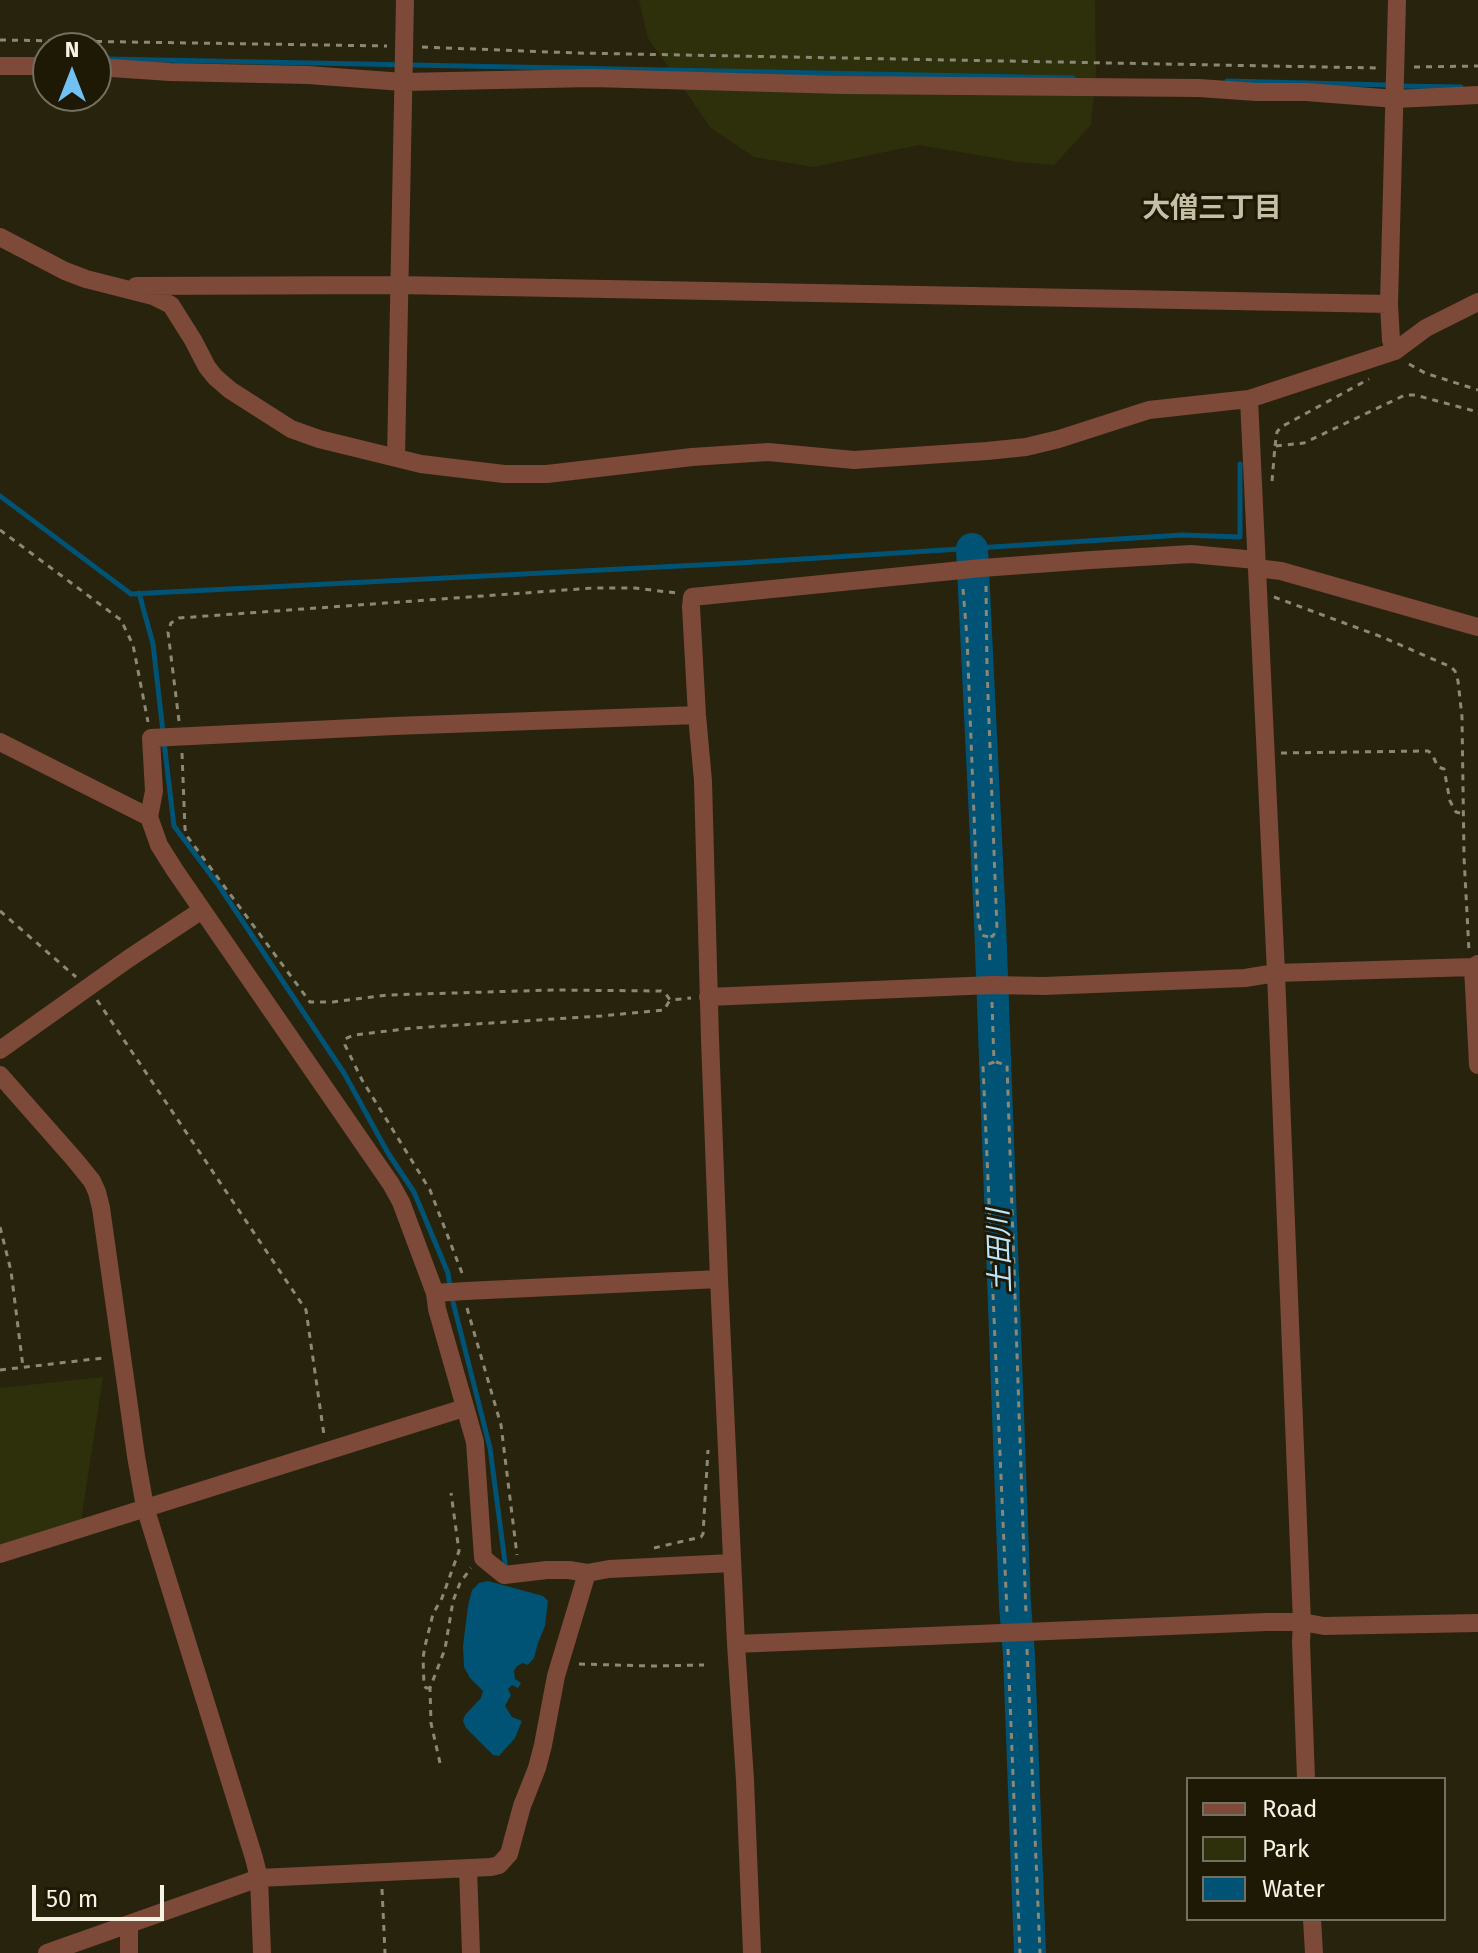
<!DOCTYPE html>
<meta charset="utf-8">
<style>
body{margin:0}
#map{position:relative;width:1478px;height:1953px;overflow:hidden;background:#28230d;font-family:"Fira Sans",sans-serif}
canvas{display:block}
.legend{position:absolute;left:1186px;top:1777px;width:260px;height:144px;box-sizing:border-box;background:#1e1905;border:2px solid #74705f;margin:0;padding:10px 14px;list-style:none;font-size:24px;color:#f6f3e5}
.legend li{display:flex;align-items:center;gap:16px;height:40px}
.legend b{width:40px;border:2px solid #74705f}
.north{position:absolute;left:32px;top:32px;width:80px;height:80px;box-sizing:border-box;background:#1e1905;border:2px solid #74705f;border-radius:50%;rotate:0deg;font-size:22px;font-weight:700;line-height:32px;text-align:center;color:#f6f3e5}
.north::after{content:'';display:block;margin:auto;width:28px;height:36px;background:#72c1f5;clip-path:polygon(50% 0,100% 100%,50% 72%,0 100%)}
.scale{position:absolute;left:32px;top:1885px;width:132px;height:36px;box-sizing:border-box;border:4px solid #f6f3e5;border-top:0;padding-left:10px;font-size:24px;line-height:28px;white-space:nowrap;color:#f6f3e5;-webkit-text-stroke:6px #1e1905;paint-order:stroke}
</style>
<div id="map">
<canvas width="1478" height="1953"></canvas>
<ul class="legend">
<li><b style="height:10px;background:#7d4938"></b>Road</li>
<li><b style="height:22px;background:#2d300b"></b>Park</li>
<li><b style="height:22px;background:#005374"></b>Water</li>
</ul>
<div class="north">N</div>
<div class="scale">50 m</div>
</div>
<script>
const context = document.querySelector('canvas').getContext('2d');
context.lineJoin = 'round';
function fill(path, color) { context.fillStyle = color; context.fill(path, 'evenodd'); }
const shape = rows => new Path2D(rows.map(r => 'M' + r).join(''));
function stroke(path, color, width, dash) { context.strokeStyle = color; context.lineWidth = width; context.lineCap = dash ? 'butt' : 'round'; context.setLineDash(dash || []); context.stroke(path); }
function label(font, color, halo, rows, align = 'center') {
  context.font = font + ' "Fira Sans","Noto Sans JP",sans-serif'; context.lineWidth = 6; context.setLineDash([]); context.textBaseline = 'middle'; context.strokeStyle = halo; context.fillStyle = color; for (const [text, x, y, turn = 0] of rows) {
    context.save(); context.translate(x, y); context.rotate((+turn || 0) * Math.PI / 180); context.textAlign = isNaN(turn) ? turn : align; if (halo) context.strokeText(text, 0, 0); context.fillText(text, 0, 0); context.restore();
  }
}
const green = shape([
 [639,0,1095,0,1096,74,1091,125,1054,165,1018,162,919,145,813,167,754,157,711,128,648,38],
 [103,1377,80,1528,0,1547,0,1388]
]);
const water = shape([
 [488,1581,543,1596,548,1601,545,1626,538,1643,534,1658,528,1665,523,1663,517,1666,514,1671,515,1679,521,1683,518,1688,512,1685,508,1689,511,1695,505,1706,512,1717,522,1721,515,1738,499,1756,493,1755,466,1728,463,1721,465,1715,481,1698,483,1691,470,1678,464,1667,463,1646,468,1606,472,1590,479,1583]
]);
const stream = shape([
 [107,59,1073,78],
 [1227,81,1389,85],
 [1399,86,1461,87],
 [0,496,131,594,739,563,1182,535,1240,537,1240,464],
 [139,593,153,644,163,732],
 [164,742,174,826,219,886,344,1073,388,1153,414,1192,448,1273,450,1288],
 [452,1298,490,1448,506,1570]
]);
const river = shape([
 [972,549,990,922,1015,1605,1019,1655,1030,1953]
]);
const path = shape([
 [0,40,387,46],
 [422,47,576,53,1378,68],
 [1414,67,1478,66],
 [1409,364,1425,373,1478,390],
 [1275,446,1277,432,1281,427,1369,379],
 [1272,481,1275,446,1304,443,1405,395,1415,395,1478,412],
 [0,530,121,620,133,645,148,722],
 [986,586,987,669,997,929,993,936,989,937],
 [963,589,967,638,978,916,981,935,989,937,990,966],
 [1274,597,1382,637,1451,667,1455,671,1458,681,1462,717,1464,857,1469,951],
 [179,721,168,632,171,623,179,618,593,588,634,588,677,593],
 [182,753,185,829,187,836,310,1002,333,1002,388,995,553,990,661,991,666,994,670,1000,691,998],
 [1281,753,1428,751,1432,754,1438,767,1444,769,1450,801,1456,812,1463,814],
 [0,911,76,977],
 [97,1000,306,1310,324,1435],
 [992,1002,994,1062,983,1066,1007,1613],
 [996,1062,1007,1065,1026,1614],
 [0,1227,11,1271,23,1367],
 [462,1273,430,1190,362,1080,345,1045,345,1039,354,1035,413,1028,601,1016,664,1010,670,1000],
 [467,1308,501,1425,517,1555],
 [0,1370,103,1358],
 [654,1548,701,1537,703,1534,708,1450],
 [1008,1649,1020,1953],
 [1027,1649,1040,1953],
 [579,1664,651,1666,704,1665],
 [430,1688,426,1688,424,1685,423,1658,425,1646,433,1614,442,1598,459,1551,451,1493],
 [440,1763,431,1723,430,1688,445,1649,453,1601,460,1583,471,1568],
 [382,1889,385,1953]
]);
const minor = shape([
 [0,66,48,66],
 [96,67,170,72,308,75,403,82,592,78,843,85,1199,88,1256,92,1306,92,1396,99,1478,95],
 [0,237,65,271,86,279,153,296,171,305,193,340,207,367,215,377,230,390,291,429,319,439,421,464,504,474,547,474,692,457,768,452,854,460,987,451,1026,447,1059,439,1149,410,1249,399,1395,351,1426,328,1478,302],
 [136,286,398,285,1389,304],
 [1395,351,1391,340,1389,304,1397,0],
 [1249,399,1276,973,1302,1622,1301,1642,1306,1779],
 [396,458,405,0],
 [1257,568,1281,571,1478,627],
 [697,715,394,726,151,738,154,791,149,817,159,845,174,869,391,1184,401,1202,435,1293,437,1309,475,1442,483,1558,504,1575,547,1570,569,1570,587,1573,609,1569,732,1563],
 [0,742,149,817],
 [1473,967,1478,1065],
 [708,997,992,985,1044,986,1245,978,1276,973,1473,967,1478,964],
 [0,1050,128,959,202,910],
 [0,1075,75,1160,92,1181,97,1192,101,1208,136,1456,145,1507,254,1858,259,1878,262,1953],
 [435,1293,466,1291,719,1279],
 [0,1554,464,1408],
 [736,1644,1266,1622,1302,1622,1324,1626,1478,1623],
 [468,1868,471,1953],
 [1312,1919,1314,1953],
 [47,1953,259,1878,491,1867,499,1865,509,1854,522,1806,537,1768,543,1745,556,1676,587,1573],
 [129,1953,129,1925],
 [752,1953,745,1780,736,1644,719,1279,710,1039,703,781,697,715,691,607,692,597,982,568,1091,560,1191,554,1256,560]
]);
const neighbourhoodNames = [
 ["大僧三丁目",1212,209]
];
const waterNames = [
 ["土田川",1001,1251,-92]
];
fill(green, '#2d300b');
fill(water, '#005374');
stroke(stream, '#005374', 5);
stroke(river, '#005374', 32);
stroke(path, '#8c8876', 3, [6, 6]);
stroke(minor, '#7d4938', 18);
label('bold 28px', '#c5bfa5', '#1e1905', neighbourhoodNames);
label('italic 28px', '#bbe5fe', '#1e1905', waterNames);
</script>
